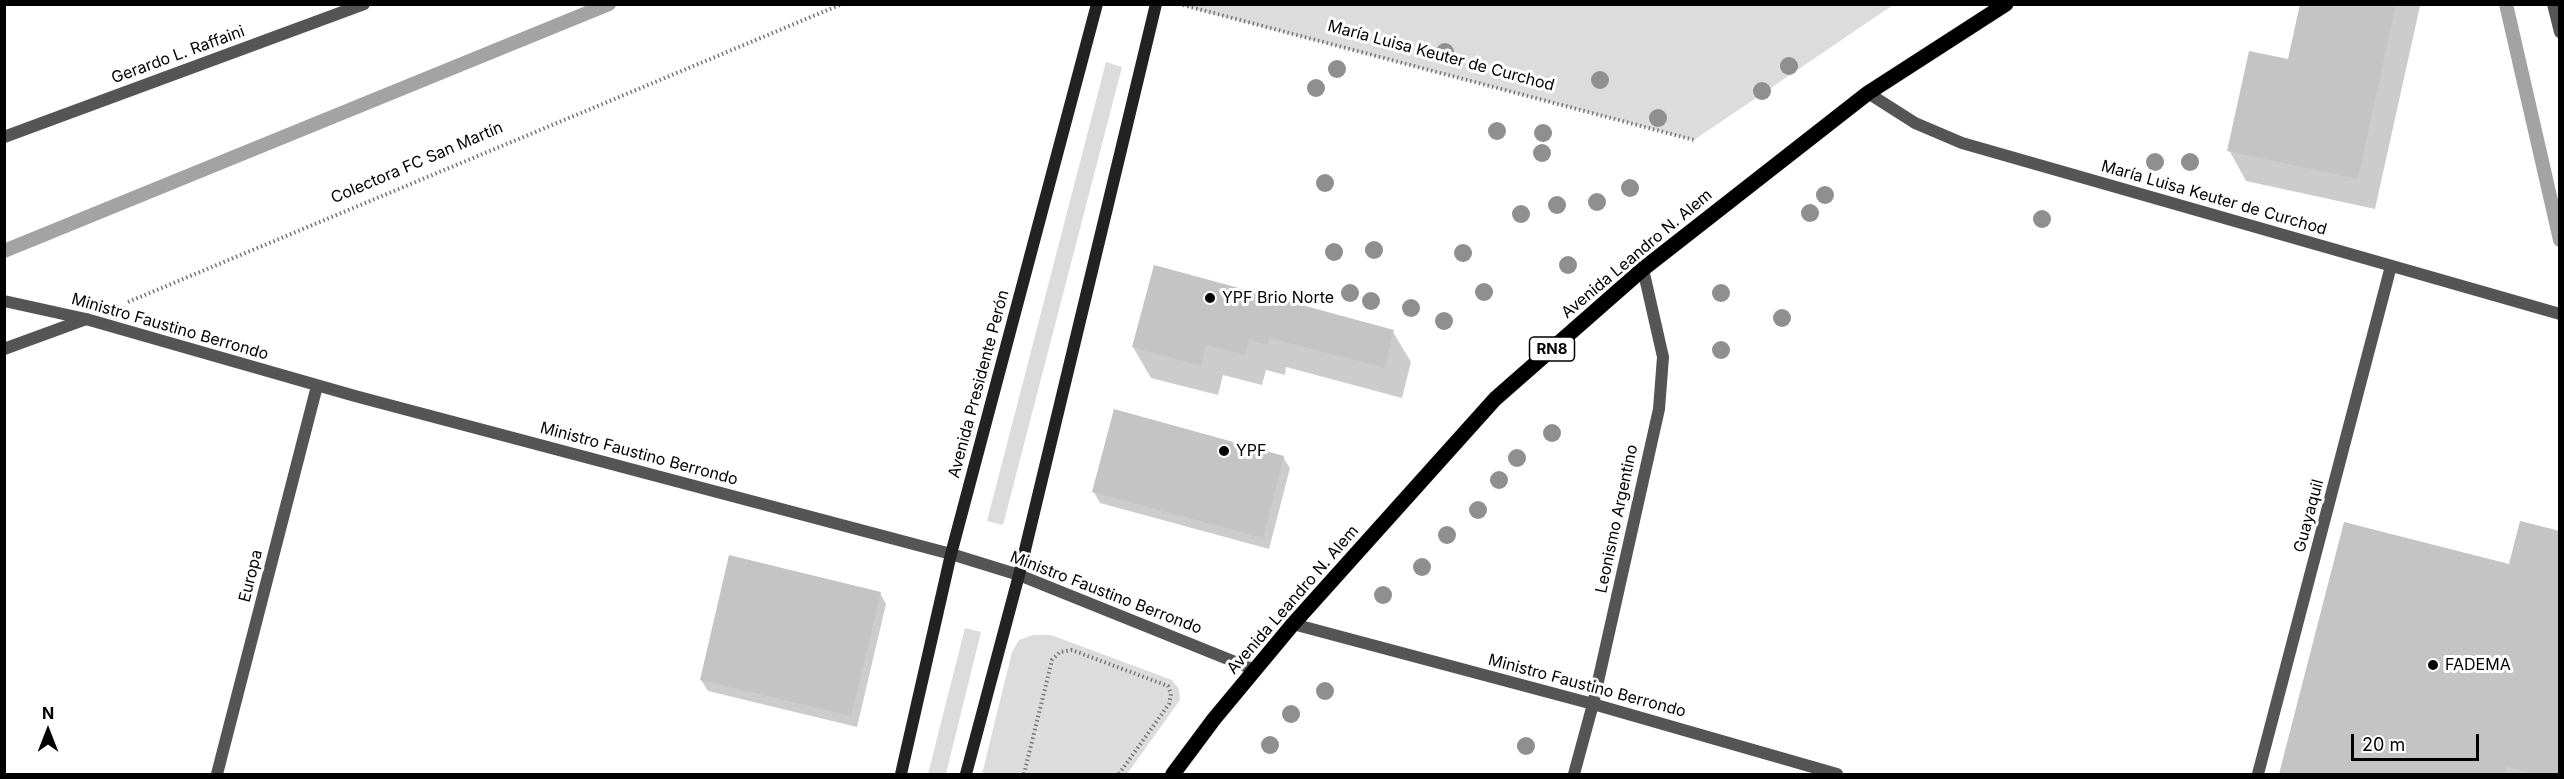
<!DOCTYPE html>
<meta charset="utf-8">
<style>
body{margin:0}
#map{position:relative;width:2564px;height:779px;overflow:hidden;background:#fff;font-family:Inter,sans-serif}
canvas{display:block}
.frame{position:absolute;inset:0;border:6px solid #000;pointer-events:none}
.north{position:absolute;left:18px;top:701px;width:60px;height:60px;-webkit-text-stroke:4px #fff;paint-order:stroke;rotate:0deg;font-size:16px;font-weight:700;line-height:24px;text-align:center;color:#000}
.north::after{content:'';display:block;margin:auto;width:21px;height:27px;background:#000;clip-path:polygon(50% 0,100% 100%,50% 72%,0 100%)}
.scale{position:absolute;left:2351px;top:734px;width:128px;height:27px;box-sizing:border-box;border:3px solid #000;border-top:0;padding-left:8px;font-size:18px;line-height:21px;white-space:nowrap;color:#000;-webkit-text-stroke:4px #fff;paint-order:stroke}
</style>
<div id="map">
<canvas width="2564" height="779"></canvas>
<div class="frame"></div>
<div class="north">N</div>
<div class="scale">20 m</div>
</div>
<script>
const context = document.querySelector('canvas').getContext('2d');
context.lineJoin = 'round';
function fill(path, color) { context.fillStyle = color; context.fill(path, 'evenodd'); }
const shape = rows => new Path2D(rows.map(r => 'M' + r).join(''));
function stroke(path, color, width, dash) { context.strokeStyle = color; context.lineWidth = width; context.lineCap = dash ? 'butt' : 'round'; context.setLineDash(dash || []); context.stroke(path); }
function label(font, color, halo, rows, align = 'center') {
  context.font = font + ' Inter,sans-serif'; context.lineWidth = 6; context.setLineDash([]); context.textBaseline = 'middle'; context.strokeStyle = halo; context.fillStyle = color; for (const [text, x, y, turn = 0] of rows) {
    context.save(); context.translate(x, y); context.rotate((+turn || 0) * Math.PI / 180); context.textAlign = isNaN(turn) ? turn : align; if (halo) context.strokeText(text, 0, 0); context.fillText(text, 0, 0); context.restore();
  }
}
const green = shape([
 [1179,5,1893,5,1694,140],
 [1106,62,1122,67,1003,525,987,521],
 [965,628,981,632,946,774,928,774],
 [1033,635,1051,635,1172,680,1179,689,1180,700,1127,774,982,774,1012,652,1019,640]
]);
const shadow = shape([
 [2301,4,2420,6,2375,209,2246,181,2229,150,2289,61],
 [1155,267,1393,332,1411,362,1402,398,1286,367,1285,375,1266,370,1262,385,1223,375,1218,395,1151,378,1133,347],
 [1283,457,1290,468,1269,549,1100,503,1094,492],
 [2345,524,2510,566,2560,533,2560,774,2280,774],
 [880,593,886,604,857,727,708,691,701,680]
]);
const stream = shape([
 [2506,4,2560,240],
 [4,251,609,4]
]);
const building = shape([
 [2300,4,2396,4,2358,179,2227,151,2249,51,2288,59],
 [1154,265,1394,330,1385,368,1269,338,1268,345,1249,340,1245,355,1206,345,1201,366,1132,347],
 [1114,409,1284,456,1263,538,1092,492],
 [2520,521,2560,531,2560,774,2537,774,2507,767,2505,774,2279,774,2344,522,2509,564],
 [729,555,881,592,851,716,700,680]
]);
const path = shape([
 [1183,5,1694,140],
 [128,302,842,4],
 [1024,774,1052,660,1060,652,1072,650,1168,686,1171,694,1169,704,1119,774]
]);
const service = shape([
 [4,349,86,319]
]);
const minor = shape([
 [2553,4,2560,32],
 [1868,93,1915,123,1962,143,2560,314],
 [4,137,364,4],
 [4,301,86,319,355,396,951,554,1019,575,1255,670],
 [1293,624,1593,704,1837,774],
 [217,774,317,386],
 [1574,774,1593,704,1659,409,1663,357,1643,269],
 [2258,774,2391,266]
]);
const secondary = shape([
 [901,774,951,554,1097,4],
 [966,774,1019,575,1156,4]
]);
const primary = shape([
 [1173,774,1214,719,1293,624,1495,399,1643,269,1868,93,2006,4]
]);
const trees = [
 [1445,52],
 [1789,66],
 [1337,69],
 [1600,80],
 [1316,88],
 [1762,91],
 [1658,118],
 [1497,131],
 [1543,133],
 [1542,153],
 [2155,162],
 [2190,162],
 [1325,183],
 [1630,188],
 [1825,195],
 [1597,202],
 [1557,205],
 [1810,213],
 [1521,214],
 [2042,219],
 [1374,250],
 [1334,252],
 [1463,253],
 [1568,265],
 [1484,292],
 [1350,293],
 [1721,293],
 [1371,301],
 [1411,308],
 [1782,318],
 [1444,321],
 [1721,350],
 [1552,433],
 [1517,458],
 [1499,480],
 [1478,510],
 [1447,535],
 [1422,567],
 [1383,595],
 [1325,691],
 [1291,714],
 [1270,745],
 [1526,746]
];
const markers = [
 [1210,298,6,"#000"],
 [1224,451,6,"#000"],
 [2433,665,6,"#000"]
];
const shields = [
 [1552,349,45]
];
const shieldNames = [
 ["RN8",1552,349]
];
const streetNames = [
 ["Gerardo L. Raffaini",178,55,-20],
 ["María Luisa Keuter de Curchod",1441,56,15],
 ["Colectora FC San Martín",417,163,-23],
 ["María Luisa Keuter de Curchod",2214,198,16],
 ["Avenida Leandro N. Alem",1637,254,-40],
 ["Ministro Faustino Berrondo",170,327,16],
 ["Avenida Presidente Perón",979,384,-75],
 ["Ministro Faustino Berrondo",639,454,15],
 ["Guayaquil",2309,516,-75],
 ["Leonismo Argentino",1617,519,-78],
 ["Europa",251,576,-76],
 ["Ministro Faustino Berrondo",1106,593,21],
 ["Avenida Leandro N. Alem",1293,600,-49],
 ["Ministro Faustino Berrondo",1587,686,15]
];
const poiNames = [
 ["YPF Brio Norte",1222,298],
 ["YPF",1236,451],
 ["FADEMA",2445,665]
];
fill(green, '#dcdcdc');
fill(shadow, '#0003');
stroke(stream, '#a3a3a3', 14);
fill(building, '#c4c4c4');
stroke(primary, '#dbdbdb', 16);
stroke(path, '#777', 4, [1.5, 3]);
stroke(service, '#555', 12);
stroke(minor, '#555', 12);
stroke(secondary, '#222', 12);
stroke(primary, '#000', 15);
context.fillStyle = '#8f8f8f';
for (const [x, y] of trees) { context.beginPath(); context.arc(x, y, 9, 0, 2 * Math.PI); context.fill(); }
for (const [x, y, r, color] of markers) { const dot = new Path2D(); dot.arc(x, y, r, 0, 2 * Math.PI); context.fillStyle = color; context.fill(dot); stroke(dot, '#fff', 2); }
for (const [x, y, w] of shields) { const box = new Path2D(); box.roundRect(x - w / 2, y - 12, w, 24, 4.5); context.fillStyle = '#fff'; context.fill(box); stroke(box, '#000', 1.5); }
label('bold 15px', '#000', null, shieldNames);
label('16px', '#000', '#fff', streetNames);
label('16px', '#000', '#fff', poiNames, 'left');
</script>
